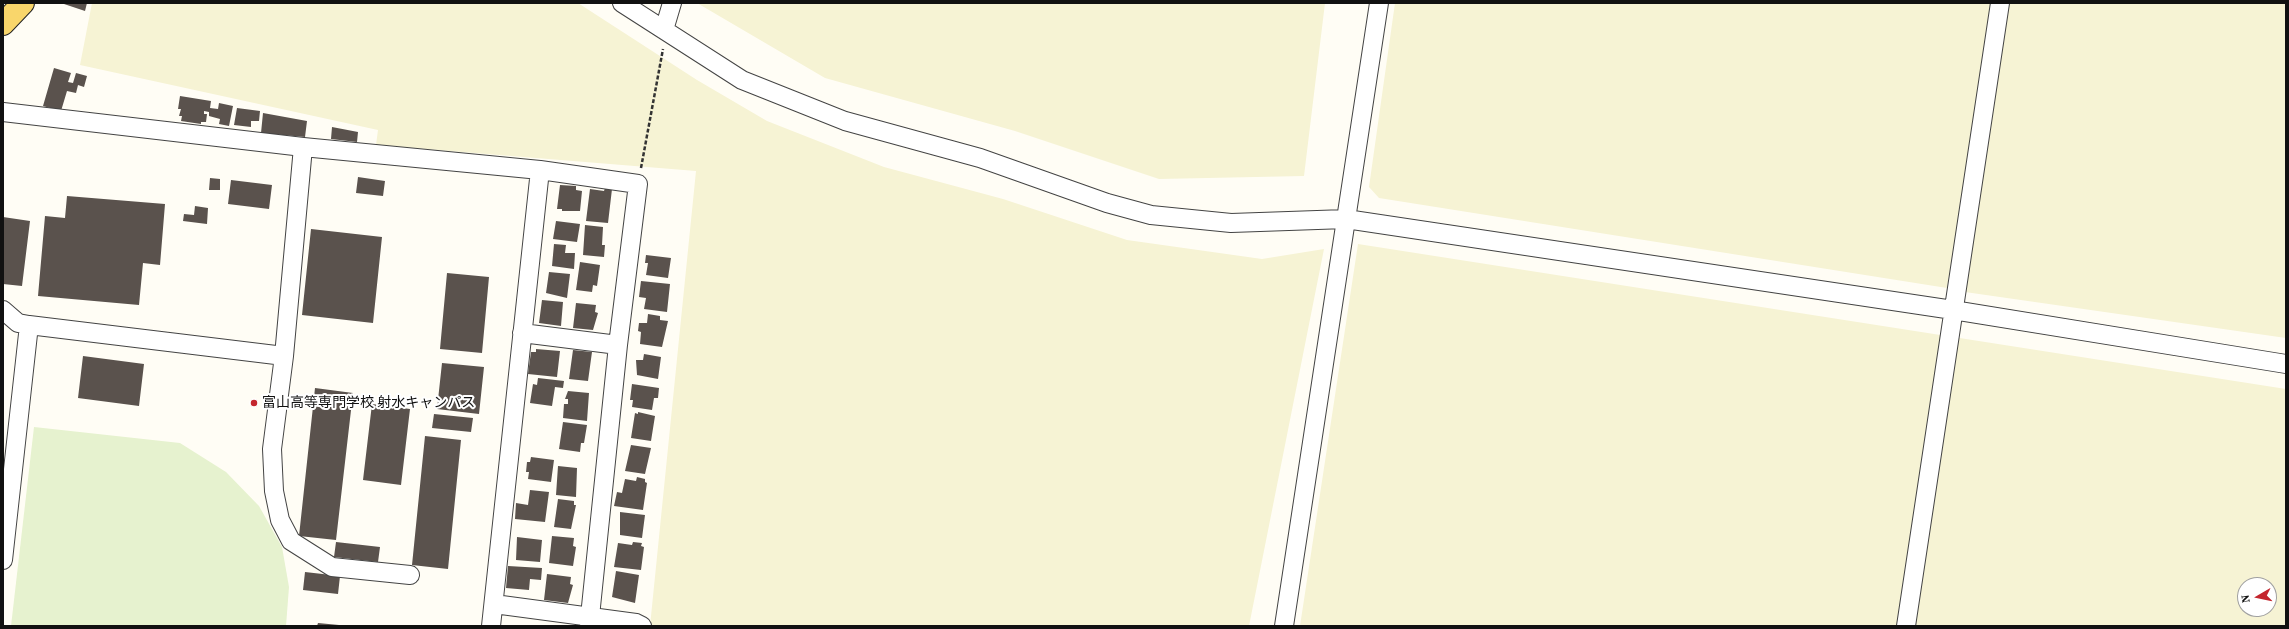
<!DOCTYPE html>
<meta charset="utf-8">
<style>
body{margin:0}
#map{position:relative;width:2289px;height:629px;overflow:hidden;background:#fffdf5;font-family:"Source Serif 4",serif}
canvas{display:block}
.frame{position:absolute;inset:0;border:4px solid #111;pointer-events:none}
.north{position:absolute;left:2237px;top:577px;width:40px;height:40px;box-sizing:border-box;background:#fff;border:1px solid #a0a0a0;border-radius:50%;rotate:261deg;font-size:11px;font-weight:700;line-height:16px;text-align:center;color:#111}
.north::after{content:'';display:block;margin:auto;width:14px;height:18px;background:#c4262e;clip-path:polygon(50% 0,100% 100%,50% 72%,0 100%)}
</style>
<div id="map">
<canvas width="2289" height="629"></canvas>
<div class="frame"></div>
<div class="north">N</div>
</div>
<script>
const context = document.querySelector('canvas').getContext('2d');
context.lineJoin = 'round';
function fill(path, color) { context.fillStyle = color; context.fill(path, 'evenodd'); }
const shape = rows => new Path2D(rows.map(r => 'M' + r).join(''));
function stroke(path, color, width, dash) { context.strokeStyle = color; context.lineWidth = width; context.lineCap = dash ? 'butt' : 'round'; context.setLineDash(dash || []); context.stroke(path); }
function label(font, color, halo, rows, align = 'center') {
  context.font = font + ' "Source Serif 4","Noto Sans JP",serif'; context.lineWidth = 4; context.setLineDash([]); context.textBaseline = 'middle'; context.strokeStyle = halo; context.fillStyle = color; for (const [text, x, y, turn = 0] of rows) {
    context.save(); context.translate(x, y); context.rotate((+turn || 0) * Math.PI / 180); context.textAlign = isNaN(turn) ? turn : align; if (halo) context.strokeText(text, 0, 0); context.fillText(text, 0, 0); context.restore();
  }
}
const farmland = shape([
 [92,3,578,3,697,80,767,121,884,167,1003,199,1127,240,1262,259,1324,249,1249,626,650,626,696,171,376,145,378,130,80,65],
 [697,3,1325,3,1304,176,1159,179,1015,131,825,78],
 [1395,3,1993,3,1947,288,1379,198,1369,187],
 [2009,3,2286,3,2286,338,1965,292],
 [1358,244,2286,389,2286,626,1300,626],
 [2245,585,2269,585,2269,609,2245,609]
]);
const pitch = shape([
 [34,427,180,443,226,472,259,506,282,547,289,587,286,626,11,626]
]);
const building = shape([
 [61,3,87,3,85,11],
 [54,68,71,73,68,82,73,83,76,73,87,76,84,87,78,85,76,93,67,91,61,111,43,106],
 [180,96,211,101,210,108,218,109,219,103,233,106,229,126,219,124,220,119,209,116,209,112,204,111,204,114,207,114,206,122,201,122,201,124,181,121,182,116,179,116,181,109,178,109],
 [237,108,260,111,259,121,251,121,251,127,234,125],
 [263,113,307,121,305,137,261,133],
 [332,127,358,132,357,142,331,139],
 [358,177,385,181,383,196,356,193],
 [210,178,220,179,220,190,209,190],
 [231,180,272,185,269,209,228,204],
 [560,185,576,186,576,190,582,191,580,211,562,211,562,209,557,209],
 [605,188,612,189,608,223,586,221,590,189,604,191],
 [67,196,165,204,160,265,143,263,139,305,38,296,45,216,65,218],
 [195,206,208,208,207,224,183,221,184,214,194,215],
 [3,217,30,221,22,286,3,284],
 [556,221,580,224,577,242,553,239],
 [585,225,603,227,602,245,605,245,604,257,583,255],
 [311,229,382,237,373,323,302,315],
 [554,244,566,245,565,253,575,253,574,269,552,266],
 [646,255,671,258,668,278,646,275,648,263,645,263],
 [580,262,600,265,597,286,593,285,592,292,576,290],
 [549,272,570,274,567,298,546,293],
 [447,273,489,277,482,353,440,349],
 [641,281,670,284,667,312,644,309,646,298,639,297],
 [542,300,563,302,561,326,539,323],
 [576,303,596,305,595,312,598,313,593,330,573,328],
 [648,314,660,316,660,320,668,321,662,347,640,344,641,332,638,331,639,323,647,323],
 [536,349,560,351,557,377,528,374,531,352,536,352],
 [573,350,592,352,588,381,569,379],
 [644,354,661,357,658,379,637,375,636,360,643,360],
 [83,356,144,364,139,406,78,398],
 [442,363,484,367,479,414,437,409],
 [538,378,564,381,563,388,555,387,552,406,530,403,533,384,537,385],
 [632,384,659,388,658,398,654,398,652,410,632,407,633,400,630,400],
 [315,388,353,393,336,540,299,536],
 [568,391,589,393,587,421,563,418,564,404,568,404,568,399,565,399],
 [372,404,410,409,401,485,363,480],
 [638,412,655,416,651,441,631,438,635,413,638,414],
 [434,414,473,418,471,432,432,428],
 [563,422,587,425,584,443,581,443,580,452,559,449],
 [425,436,461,440,448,569,412,565],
 [631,445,651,448,645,474,625,471],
 [531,457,554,460,551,482,528,479,529,472,526,472,527,462,530,462],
 [558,466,577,468,576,497,556,495],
 [637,477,645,479,645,482,647,483,643,510,614,506,617,492,622,493,625,479,636,481],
 [530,490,549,492,545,522,515,519,516,503,528,505],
 [558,499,574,501,574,505,576,505,571,529,554,527],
 [620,512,645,515,642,538,620,535],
 [552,536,574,538,573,546,576,547,573,566,549,563],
 [517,537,542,540,540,562,516,560],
 [336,542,380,547,378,562,334,557],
 [633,542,642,543,641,546,644,547,641,570,614,567,618,543,632,545],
 [508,566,542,568,541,580,530,579,529,590,506,588],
 [616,571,639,575,635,603,612,597],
 [305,572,340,576,338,594,303,590],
 [547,574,571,577,570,584,573,585,568,603,544,600],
 [318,623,339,625,339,626,317,626]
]);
const path = shape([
 [641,168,663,49]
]);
const minor = shape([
 [622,3,742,80,845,121,980,158,1107,203,1151,215,1231,223,1346,219,1953,310,2286,364],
 [664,30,672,3],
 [3,112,303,147,540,170],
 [3,310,18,323,29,325],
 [522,333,618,345],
 [284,356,272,449,274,491,280,520,291,541,332,567,410,575],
 [3,560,29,325,284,356,303,147],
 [494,604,636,623,642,626],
 [491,626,540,170,638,184,618,345,589,626],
 [1284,626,1379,3],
 [1906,626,2000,3]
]);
const major = shape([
 [3,24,23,3]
]);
const markers = [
 [254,403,4,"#c4262e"]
];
const poiNames = [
 ["富山高等専門学校 射水キャンパス",262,403]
];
fill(farmland, '#f6f3d4');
fill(pitch, '#e6f2cf');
fill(building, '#5a524d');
stroke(minor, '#444', 20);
stroke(major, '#222', 24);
stroke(path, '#333', 2.5, [4, 2]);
stroke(minor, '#fff', 18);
stroke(major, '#f9d66b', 22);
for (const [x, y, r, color] of markers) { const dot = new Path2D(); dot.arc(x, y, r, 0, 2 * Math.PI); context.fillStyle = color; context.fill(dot); stroke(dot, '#fff', 1.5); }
label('14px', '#111', '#fff', poiNames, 'left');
</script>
